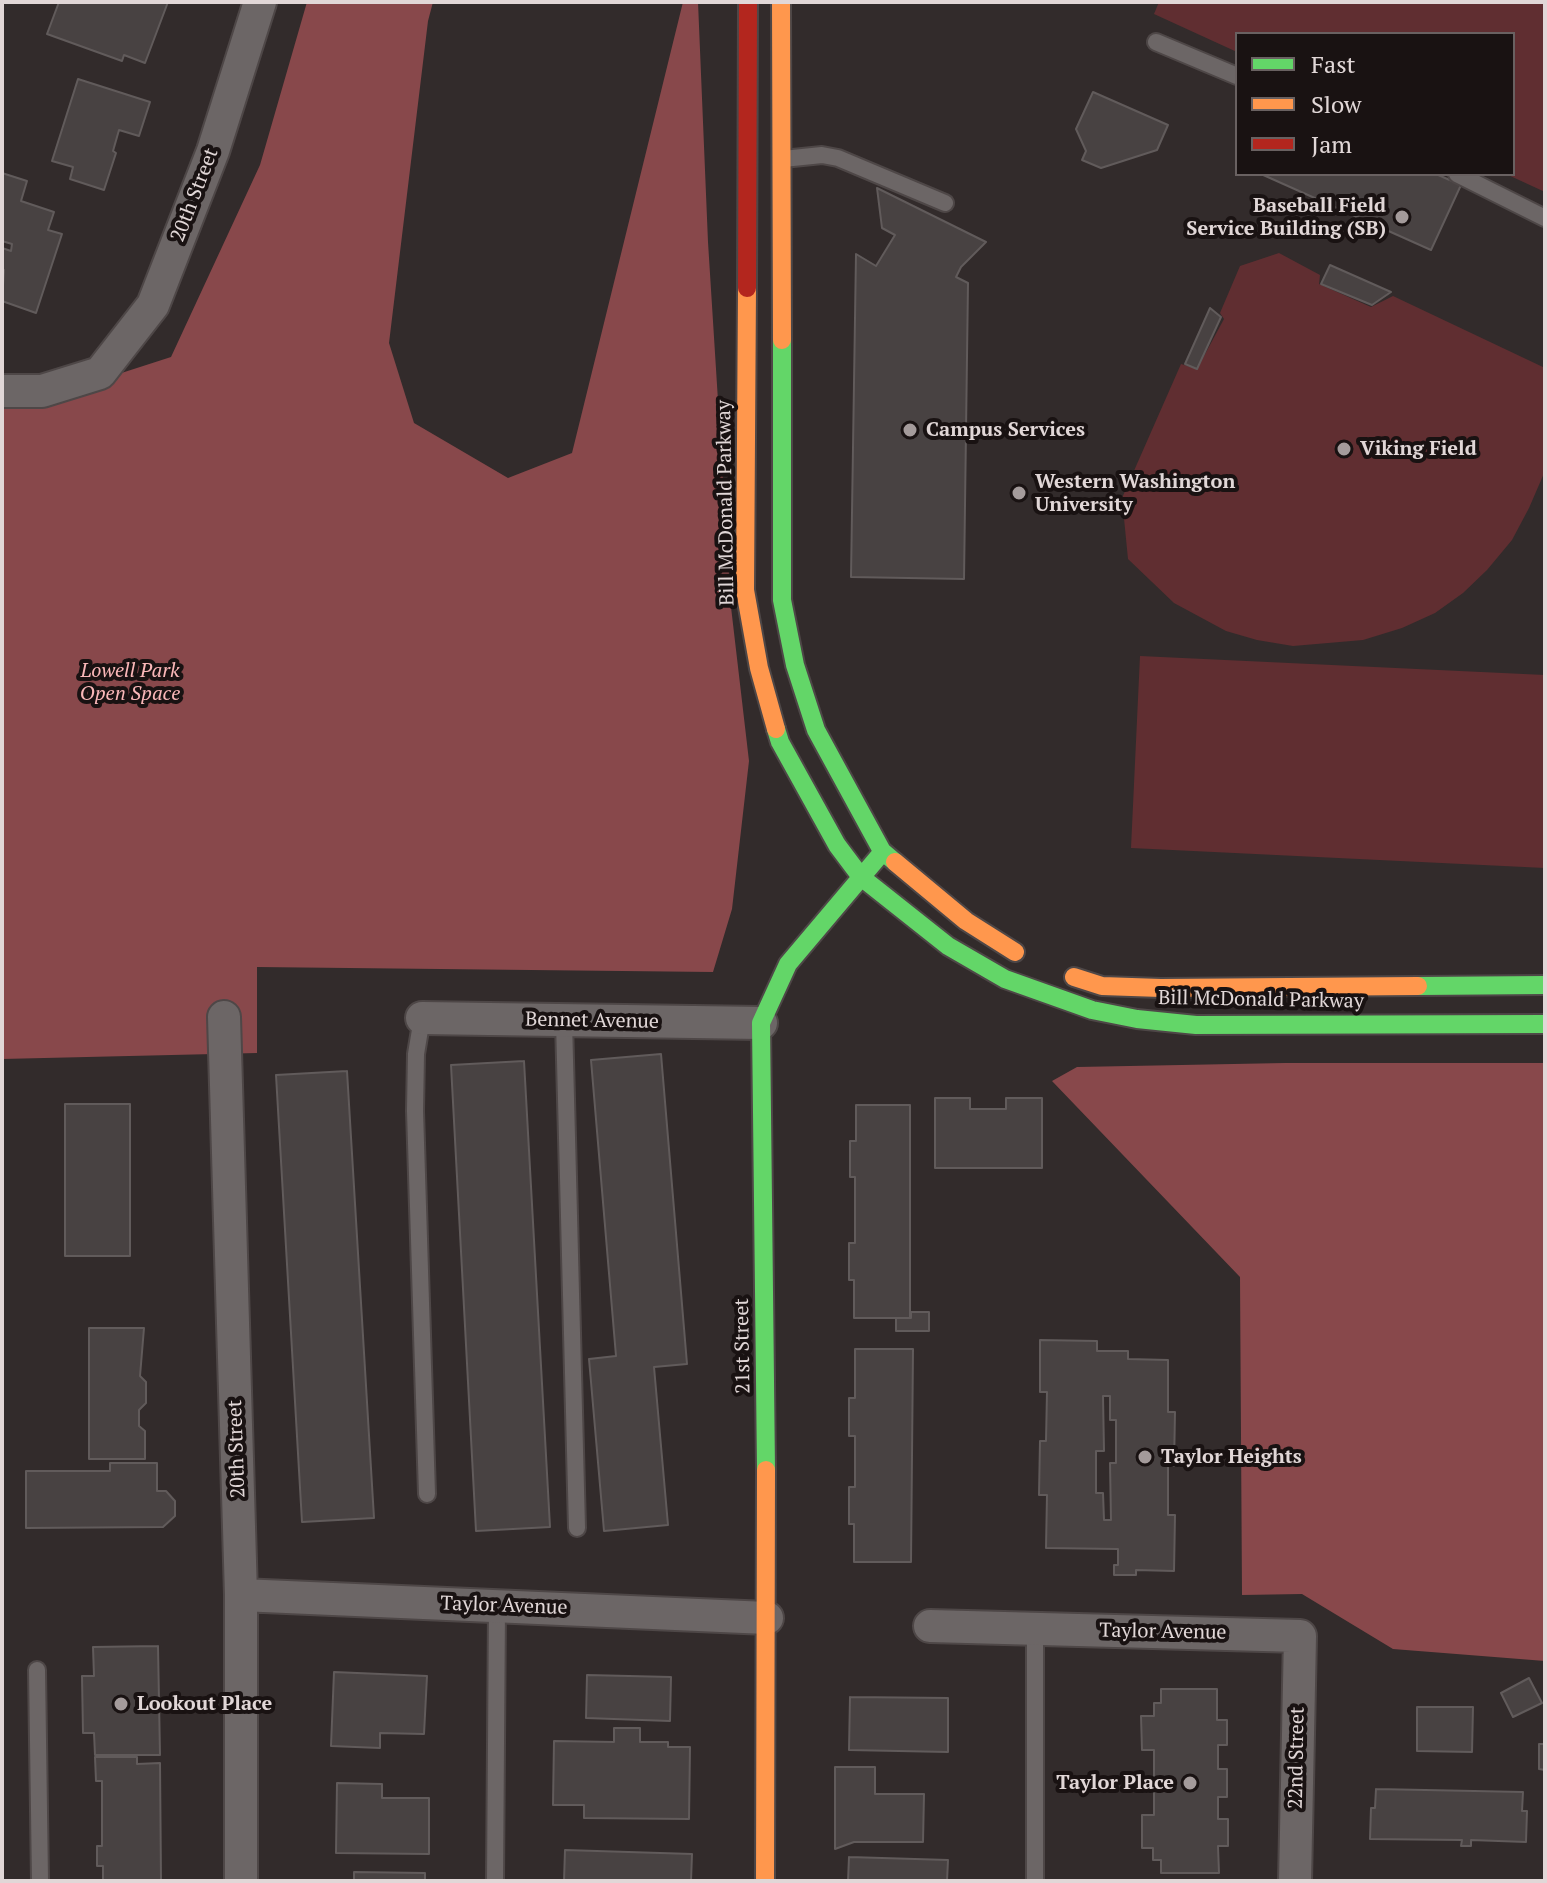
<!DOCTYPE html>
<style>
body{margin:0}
#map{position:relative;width:1547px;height:1883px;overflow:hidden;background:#322b2b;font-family:"PT Serif",serif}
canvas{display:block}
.frame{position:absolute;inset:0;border:4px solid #e1d7d7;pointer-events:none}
.legend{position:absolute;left:1235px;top:32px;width:280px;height:144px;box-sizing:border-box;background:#191212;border:2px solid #696161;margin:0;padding:10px 14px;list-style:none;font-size:24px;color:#e1d7d7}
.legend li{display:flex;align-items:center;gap:16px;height:40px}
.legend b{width:40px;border:2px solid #696161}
</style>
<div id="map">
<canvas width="1547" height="1883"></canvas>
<div class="frame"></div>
<ul class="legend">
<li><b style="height:10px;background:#63d668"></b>Fast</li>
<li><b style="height:10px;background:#ff974d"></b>Slow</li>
<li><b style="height:10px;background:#b3261e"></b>Jam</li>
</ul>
</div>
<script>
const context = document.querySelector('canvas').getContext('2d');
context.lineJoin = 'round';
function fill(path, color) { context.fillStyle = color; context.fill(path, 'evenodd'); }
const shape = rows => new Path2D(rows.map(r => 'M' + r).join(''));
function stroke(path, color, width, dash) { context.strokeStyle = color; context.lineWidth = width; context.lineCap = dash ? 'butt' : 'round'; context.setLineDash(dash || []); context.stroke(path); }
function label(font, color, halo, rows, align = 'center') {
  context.font = font + ' "PT Serif",serif'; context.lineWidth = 8; context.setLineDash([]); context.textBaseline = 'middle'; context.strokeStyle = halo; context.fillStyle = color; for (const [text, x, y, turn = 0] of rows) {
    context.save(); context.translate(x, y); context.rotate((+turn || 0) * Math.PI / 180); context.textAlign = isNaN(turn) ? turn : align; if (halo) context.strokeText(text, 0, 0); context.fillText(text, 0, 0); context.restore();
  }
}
const green = shape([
 [1159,2,1545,2,1545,192,1506,174,1513,174,1513,34,1237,34,1237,52,1154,14],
 [1279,253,1320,275,1319,284,1371,307,1393,296,1545,368,1545,471,1529,508,1512,540,1487,570,1463,593,1435,613,1402,628,1363,640,1293,646,1257,640,1226,631,1174,603,1128,559,1122,498,1181,364,1197,369,1224,319,1220,313,1240,266],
 [1140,656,1545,675,1545,868,1131,848]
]);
const forest = shape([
 [307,2,433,2,428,21,389,343,414,423,508,478,572,453,683,2,698,2,708,242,731,607,749,761,732,909,713,972,257,967,257,1053,2,1059,2,398,44,398,171,357,260,165],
 [1285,1063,1545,1063,1545,1661,1393,1649,1302,1594,1242,1595,1240,1277,1052,1081,1077,1067]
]);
const building = shape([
 [59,2,168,2,145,63,124,55,122,61,47,34,59,2],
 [78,79,150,102,139,136,119,130,113,151,116,153,104,190,70,179,73,167,52,161,78,79],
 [1093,92,1168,125,1157,150,1101,168,1082,160,1086,151,1076,129,1093,92],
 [2,173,27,181,21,201,54,212,48,230,62,234,36,313,2,301,4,270,2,269,2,248,11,251,12,244,2,241,2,173],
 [1261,174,1436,174,1461,185,1431,250,1261,174],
 [877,188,986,242,961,267,956,277,968,283,964,579,851,577,856,254,876,266,895,235,882,228,877,188],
 [1330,265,1391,292,1372,305,1321,284,1330,265],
 [1210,308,1221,317,1197,369,1185,364,1210,308],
 [661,1054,687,1364,654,1367,668,1525,604,1531,589,1359,616,1356,591,1060,661,1054],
 [524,1061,550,1527,476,1531,451,1065,524,1061],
 [347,1071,374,1518,302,1522,276,1075,347,1071],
 [935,1098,970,1098,970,1109,1006,1109,1006,1098,1042,1098,1042,1168,935,1168,935,1098],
 [65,1104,130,1104,130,1256,65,1256,65,1104],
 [856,1105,910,1105,910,1318,854,1318,854,1280,849,1280,849,1243,855,1243,855,1177,850,1177,850,1141,856,1141,856,1105],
 [911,1312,929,1312,929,1331,896,1331,896,1318,911,1318,911,1312],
 [89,1328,144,1328,140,1376,146,1382,146,1403,139,1410,139,1426,145,1431,145,1459,89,1459,89,1328],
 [1040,1340,1097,1341,1097,1351,1128,1351,1128,1359,1168,1360,1168,1412,1175,1412,1174,1466,1168,1466,1168,1515,1175,1515,1174,1571,1136,1570,1136,1575,1114,1575,1114,1565,1118,1565,1118,1549,1046,1548,1047,1495,1039,1495,1040,1441,1046,1441,1047,1392,1040,1392,1040,1340],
 [1103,1396,1110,1396,1110,1420,1116,1420,1116,1463,1110,1463,1111,1520,1104,1520,1103,1493,1096,1493,1096,1451,1104,1451,1103,1396],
 [855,1349,913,1349,911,1562,854,1562,854,1524,849,1524,849,1487,855,1487,855,1436,849,1436,849,1398,855,1398,855,1349],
 [110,1463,157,1463,157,1491,166,1491,175,1501,175,1516,163,1527,26,1528,26,1471,110,1471,110,1463],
 [158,1646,160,1755,95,1755,94,1733,83,1733,82,1676,94,1676,93,1647,158,1646],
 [334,1672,427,1676,424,1734,380,1733,380,1748,331,1746,334,1672],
 [587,1675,671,1677,670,1721,586,1718,587,1675],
 [1529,1678,1542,1703,1513,1717,1501,1693,1529,1678],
 [1161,1689,1217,1689,1217,1720,1227,1720,1227,1745,1218,1745,1218,1769,1227,1769,1227,1797,1218,1797,1218,1819,1228,1819,1228,1846,1218,1846,1219,1873,1161,1873,1161,1860,1153,1860,1153,1848,1142,1848,1142,1815,1154,1815,1154,1750,1142,1750,1141,1716,1154,1716,1154,1703,1161,1703,1161,1689],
 [850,1697,948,1698,948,1752,849,1750,850,1697],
 [1417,1707,1473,1707,1472,1752,1417,1751,1417,1707],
 [614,1728,640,1728,640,1742,668,1742,668,1747,690,1747,689,1819,584,1818,584,1805,553,1805,554,1741,614,1742,614,1728],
 [1539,1744,1545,1744,1545,1770,1539,1769,1539,1744],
 [95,1757,137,1757,137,1764,160,1763,161,1881,103,1881,103,1866,97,1866,97,1846,102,1846,102,1781,96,1781,95,1757],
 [835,1767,875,1767,875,1794,924,1794,923,1842,854,1842,835,1849,835,1767],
 [337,1783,382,1784,382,1798,429,1798,429,1854,336,1853,337,1783],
 [1376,1789,1523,1792,1522,1811,1527,1811,1526,1842,1471,1840,1471,1846,1461,1846,1462,1840,1370,1839,1371,1808,1375,1808,1376,1789],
 [565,1850,692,1854,691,1881,564,1881,565,1850],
 [849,1857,948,1860,947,1881,848,1881,849,1857],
 [354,1872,425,1873,425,1881,304,1881,354,1880,354,1872]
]);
const lane = shape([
 [1156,42,1237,76],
 [783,159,822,155,838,158,945,203],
 [1457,174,1545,218],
 [422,1018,416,1054,415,1111,427,1494],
 [564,1021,577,1528],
 [1035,1629,1035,1881],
 [37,1670,40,1881],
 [495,1881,497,1606]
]);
const street = shape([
 [2,391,42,391,100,373,153,305,213,151,260,2],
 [224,1017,241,1595,241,1881],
 [422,1018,761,1023],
 [241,1595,767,1618],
 [930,1626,1300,1636,1295,1881]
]);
const fast = shape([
 [782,340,782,600,795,665,816,730,882,851,895,862],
 [776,729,780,742,837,845,861,877,948,946,1005,979,1092,1010,1137,1019,1196,1025,1545,1024],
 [1418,986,1545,985],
 [766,1470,761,1023,788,964,880,855]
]);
const slow = shape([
 [781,2,782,340],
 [747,288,745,590,759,668,776,729],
 [895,862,966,921,1015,952],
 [1074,977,1102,986,1161,988,1418,986],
 [765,1881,766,1470]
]);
const jam = shape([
 [747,288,748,2]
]);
const markers = [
 [1402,217,8,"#a49b9b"],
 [910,430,8,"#a49b9b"],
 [1344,449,8,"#a49b9b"],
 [1019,493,8,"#a49b9b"],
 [1145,1457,8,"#a49b9b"],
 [121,1704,8,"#a49b9b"],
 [1190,1783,8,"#a49b9b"]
];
const streetNames = [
 ["20th Street",195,195,-69],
 ["Bill McDonald Parkway",726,503,-91],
 ["Bill McDonald Parkway",1261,1000,1],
 ["Bennet Avenue",592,1021,1],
 ["21st Street",743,1346,-91],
 ["20th Street",237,1449,-92],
 ["Taylor Avenue",504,1606,2],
 ["Taylor Avenue",1163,1632,1],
 ["22nd Street",1297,1758,-89]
];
const poiNames = [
 ["Baseball Field",1386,206,"right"],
 ["Service Building (SB)",1386,229,"right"],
 ["Campus Services",926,430],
 ["Viking Field",1360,449],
 ["Western Washington",1035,482],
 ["University",1035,505],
 ["Taylor Heights",1161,1457],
 ["Lookout Place",137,1704],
 ["Taylor Place",1174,1783,"right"]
];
const parkNames = [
 ["Lowell Park",130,671],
 ["Open Space",130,694]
];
fill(green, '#602e31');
fill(forest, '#88484b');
fill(building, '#484242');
stroke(building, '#615b5b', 2);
stroke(lane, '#4e4747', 20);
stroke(street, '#4e4747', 36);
stroke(fast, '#4e4747', 22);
stroke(slow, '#4e4747', 22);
stroke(jam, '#4e4747', 22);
stroke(lane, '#6c6666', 16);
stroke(street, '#6c6666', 32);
stroke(fast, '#63d668', 18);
stroke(slow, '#ff974d', 18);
stroke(jam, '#b3261e', 18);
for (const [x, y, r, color] of markers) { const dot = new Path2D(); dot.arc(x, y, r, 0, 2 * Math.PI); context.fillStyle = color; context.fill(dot); stroke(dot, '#191212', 3); }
label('20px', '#e1d7d7', '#191212', streetNames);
label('bold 20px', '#e1d7d7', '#191212', poiNames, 'left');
label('italic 20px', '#fab7b8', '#191212', parkNames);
</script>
